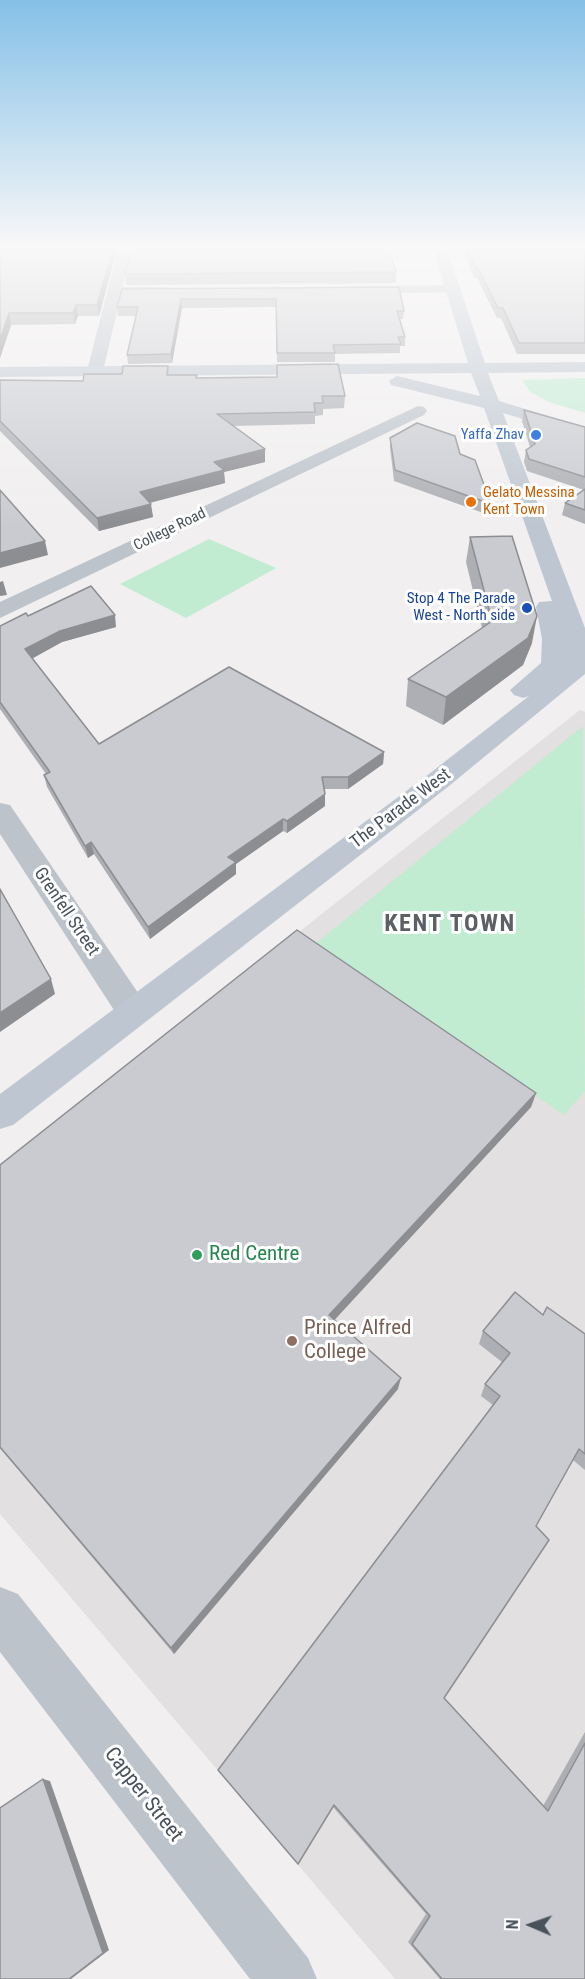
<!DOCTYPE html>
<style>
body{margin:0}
#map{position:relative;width:585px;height:1979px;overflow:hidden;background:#f1efef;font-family:"Roboto Condensed",sans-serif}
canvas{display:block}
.north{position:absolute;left:501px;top:1895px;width:60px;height:60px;-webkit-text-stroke:4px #fff;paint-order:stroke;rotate:272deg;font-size:16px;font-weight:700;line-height:24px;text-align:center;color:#49525b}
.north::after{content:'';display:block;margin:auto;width:21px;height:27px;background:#49525b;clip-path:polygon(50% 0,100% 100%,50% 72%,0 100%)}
</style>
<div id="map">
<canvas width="585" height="1979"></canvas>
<div class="north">N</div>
</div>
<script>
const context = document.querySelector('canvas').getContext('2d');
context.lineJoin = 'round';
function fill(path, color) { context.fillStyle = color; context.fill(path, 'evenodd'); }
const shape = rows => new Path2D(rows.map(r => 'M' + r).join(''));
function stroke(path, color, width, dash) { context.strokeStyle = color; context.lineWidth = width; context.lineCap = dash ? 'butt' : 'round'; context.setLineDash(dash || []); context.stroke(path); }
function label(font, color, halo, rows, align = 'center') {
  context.font = font + ' "Roboto Condensed",sans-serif'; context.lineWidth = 6; context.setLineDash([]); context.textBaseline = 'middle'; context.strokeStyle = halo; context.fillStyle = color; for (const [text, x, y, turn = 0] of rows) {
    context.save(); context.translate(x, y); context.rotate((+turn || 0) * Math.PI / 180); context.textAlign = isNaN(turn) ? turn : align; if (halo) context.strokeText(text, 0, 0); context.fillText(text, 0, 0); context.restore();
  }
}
const education = shape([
 [580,710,585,712,585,1979,395,1979,0,1514,0,1168]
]);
const green = shape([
 [585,378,585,413,549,402,530,392,522,380],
 [209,539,276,568,186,618,120,584],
 [583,726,585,1091,564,1115,314,945]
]);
const street = shape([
 [118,249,132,249,123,287,167,287,174,291,167,295,121,295,103,371,95,376,87,371,118,249],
 [454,285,459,286,461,289,459,292,354,294,347,290,354,286,454,285],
 [418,406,424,407,427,411,424,415,0,618,0,602,418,406],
 [0,803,10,805,145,1003,150,1012,145,1021,133,1025,121,1021,0,834,0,803],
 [0,1587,18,1594,308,1958,317,1979,250,1979,0,1652,0,1587]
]);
const secondary = shape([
 [433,249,447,249,485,363,585,362,585,372,488,373,499,401,585,427,585,438,503,413,585,628,585,674,449,786,13,1125,0,1129,0,1094,429,774,529,696,523,698,514,695,510,690,541,663,542,639,536,607,539,602,552,601,484,408,391,385,389,381,397,376,480,396,471,373,0,377,0,367,468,363,433,249]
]);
const wall = shape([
 [0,249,117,249,99,316,78,316,75,324,11,325,0,358],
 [463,249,585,249,585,354,517,354,501,318,497,318,477,278,474,278],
 [396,272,396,283,126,285,125,274],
 [399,287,404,311,403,319,400,319,405,337,405,346,400,346,400,353,335,354,335,362,277,362,276,307,182,308,172,363,128,364,127,355,136,316,118,316,117,307,122,289],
 [168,366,169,375,345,396,344,408,323,409,323,415,315,416,315,424,233,426,265,462,224,472,225,483,150,503,153,517,99,531,0,431,0,380,83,381],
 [524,410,585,427,585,524,562,515,565,503,584,490,527,471,524,462,526,450,530,447,522,421],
 [390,438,460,454,491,504,489,515,394,481,390,448],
 [470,537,532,643,523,665,443,725,406,706,408,679,482,628,466,562],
 [28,616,116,627,62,642,32,658,99,744,384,752,383,764,348,789,324,789,325,806,287,833,283,831,236,864,236,874,150,939,94,854,88,858,47,787,44,775,46,774,0,709,0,626],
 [536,1093,531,1107,334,1320,398,1389,174,1654,0,1448,0,1165],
 [543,1315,585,1334,585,1470,573,1460,536,1526,444,1698,543,1806,585,1732,585,1979,440,1979,408,1942,426,1914,333,1807,493,1405,481,1396,485,1384,502,1362,479,1344,483,1331]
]);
const shadedWall = shape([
 [113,249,117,249,99,316,97,305],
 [181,299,182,308,172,363,171,354],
 [76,305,78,316,75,324,73,313],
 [9,313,11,325,0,358,0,340],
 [265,449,265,462,224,472,225,483,141,505,140,492,214,462],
 [151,504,153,517,99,531,97,518],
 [45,541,48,555,0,568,0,553],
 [3,581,7,595,0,596,0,582],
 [115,615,116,627,62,642,28,661,25,649,60,631],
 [537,616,532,643,523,665,443,725,446,697],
 [384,752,383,764,348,789,348,777],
 [325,794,325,806,287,833,287,821],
 [283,819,283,831,236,864,236,874,150,939,148,927,228,857],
 [91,842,94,854,88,858,85,846],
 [51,979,55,994,0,1032,0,1013],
 [536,1093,531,1107,328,1327,329,1315],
 [401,1378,398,1389,174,1654,171,1648],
 [43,1779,50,1781,109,1950,71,1979,69,1979]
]);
const building = shape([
 [0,249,113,249,97,305,76,305,73,313,9,313,0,340,0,249],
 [131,249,389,249,396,272,125,274,131,249],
 [468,249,585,249,585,343,519,343,503,308,498,308,478,268,476,268,468,249],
 [399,287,404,311,397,311,405,337,398,337,401,344,333,345,335,353,277,353,276,299,181,299,171,354,127,355,138,307,117,307,122,289,399,287],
 [338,364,345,396,322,396,323,403,314,403,315,412,217,414,265,449,214,462,224,470,140,492,151,504,97,518,0,421,0,380,83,381,84,374,122,374,123,366,168,366,167,375,197,375,196,378,277,377,277,365,338,364],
 [524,410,585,427,585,477,529,459,526,450,535,444,524,410],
 [417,423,455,436,460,454,475,460,491,504,395,470,390,438,417,423],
 [585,489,585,510,565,503,585,489],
 [0,490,45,541,0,553,0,490],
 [512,536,537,616,528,638,446,697,408,679,492,621,470,537,512,536],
 [91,586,115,615,60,631,25,649,99,744,229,667,384,752,348,777,322,777,325,794,287,821,283,819,228,857,236,862,148,927,91,842,85,846,44,775,50,772,0,702,0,626,26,613,28,616,91,586],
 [0,889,51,979,0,1013,0,889],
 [297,930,536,1093,329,1315,401,1378,171,1648,0,1447,0,1165,297,930],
 [515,1292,543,1315,547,1307,585,1334,585,1454,579,1449,536,1526,549,1540,444,1698,548,1811,585,1743,585,1979,442,1979,412,1944,430,1916,334,1805,298,1864,218,1770,500,1396,485,1384,510,1353,483,1331,515,1292],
 [43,1779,103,1953,69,1979,0,1979,0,1808,43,1779]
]);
const markers = [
 [536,435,6,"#3f7fe0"],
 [471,502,6,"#e8710a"],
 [527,608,6,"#1a4fb4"],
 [197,1255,6,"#2e9e5b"],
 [292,1341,6,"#8d6e63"]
];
const farShopnames = [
 ["Yaffa Zhav",524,435]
];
const farFoodnames = [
 ["Gelato Messina",483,493],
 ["Kent Town",483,510]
];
const farStreetnames = [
 ["College Road",170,530,-26]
];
const farTransitnames = [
 ["Stop 4 The Parade",515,599],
 ["West - North side",515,616]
];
const streetNames = [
 ["The Parade West",401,809,-37],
 ["Grenfell Street",66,912,56]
];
const nearLeisurenames = [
 ["Red Centre",209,1255]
];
const nearEducationnames = [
 ["Prince Alfred",304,1329],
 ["College",304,1353]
];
const nearStreetnames = [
 ["Capper Street",143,1795,52]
];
const districtNames = [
 ["KENT TOWN",450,925]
];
fill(education, '#e2e0e0');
fill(green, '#c1ecd2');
fill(street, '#bcc3cb');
fill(secondary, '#bec7d1');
fill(wall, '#adafb4');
fill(shadedWall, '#8d8e92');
fill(building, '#c9cbd1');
stroke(building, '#8d8e92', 1.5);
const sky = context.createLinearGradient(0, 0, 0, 526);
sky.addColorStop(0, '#85c0e7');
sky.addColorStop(0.47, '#f9f8f8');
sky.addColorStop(1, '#f9f8f800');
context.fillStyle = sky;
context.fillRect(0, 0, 585, 526);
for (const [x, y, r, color] of markers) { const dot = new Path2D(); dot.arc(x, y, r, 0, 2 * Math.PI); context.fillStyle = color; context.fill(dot); stroke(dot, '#fff', 2); }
label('15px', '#366cbe', '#fff', farShopnames, 'right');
label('15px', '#c56008', '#fff', farFoodnames, 'left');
label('15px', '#49525b', '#fff', farStreetnames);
label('15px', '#164399', '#fff', farTransitnames, 'right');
label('18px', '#49525b', '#fff', streetNames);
label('21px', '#27864d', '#fff', nearLeisurenames, 'left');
label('21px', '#785e54', '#fff', nearEducationnames, 'left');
label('21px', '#49525b', '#fff', nearStreetnames);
context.letterSpacing = '1.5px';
label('bold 24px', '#5c5f63', '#fff', districtNames);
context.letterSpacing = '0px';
</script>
